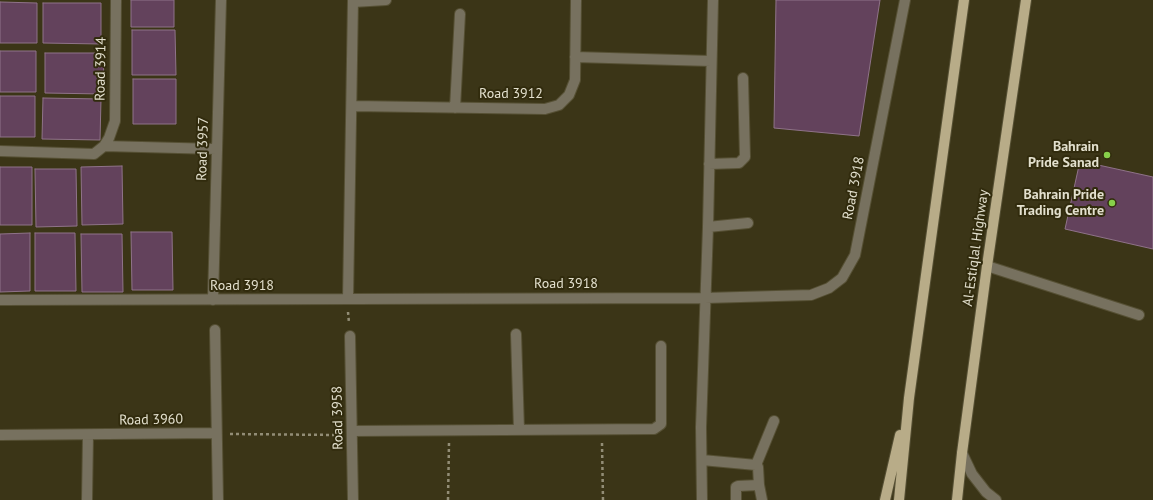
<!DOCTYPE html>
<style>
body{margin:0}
canvas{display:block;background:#3b3517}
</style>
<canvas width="1153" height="500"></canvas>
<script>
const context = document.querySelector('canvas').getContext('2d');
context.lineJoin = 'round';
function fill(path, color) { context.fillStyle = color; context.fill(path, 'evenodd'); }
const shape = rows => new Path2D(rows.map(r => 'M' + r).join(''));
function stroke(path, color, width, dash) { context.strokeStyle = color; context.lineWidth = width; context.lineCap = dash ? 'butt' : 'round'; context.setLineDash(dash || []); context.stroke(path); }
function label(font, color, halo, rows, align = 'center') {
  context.font = font + ' "PT Sans",sans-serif'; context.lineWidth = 4; context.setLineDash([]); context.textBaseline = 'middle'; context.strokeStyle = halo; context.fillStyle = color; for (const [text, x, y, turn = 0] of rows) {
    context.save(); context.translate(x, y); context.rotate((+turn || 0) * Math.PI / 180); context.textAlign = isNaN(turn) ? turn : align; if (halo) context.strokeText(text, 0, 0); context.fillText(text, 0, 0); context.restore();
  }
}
const building = shape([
 [131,0,174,0,174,27,131,27,131,0],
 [776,0,880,0,859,136,774,128,776,0],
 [0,2,37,3,37,43,0,43,0,2],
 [43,3,101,3,101,44,43,43,43,3],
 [132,30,175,30,176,75,132,75,132,30],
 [0,51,36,51,36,92,0,92,0,51],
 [45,53,104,53,103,94,45,93,45,53],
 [133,79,176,79,176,124,133,124,133,79],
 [0,96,35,96,35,137,0,137,0,96],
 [43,98,101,99,100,140,42,139,43,98],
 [1080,161,1153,177,1153,249,1065,229,1080,161],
 [122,166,123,224,82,225,81,167,122,166],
 [0,167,32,167,32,225,0,225,0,167],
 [35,169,76,169,77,226,36,227,35,169],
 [131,232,172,232,173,290,132,290,131,232],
 [30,233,30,291,0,292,0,234,30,233],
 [35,233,75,233,76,291,35,291,35,233],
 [81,234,122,234,123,292,82,292,81,234]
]);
const path = shape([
 [348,312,349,323],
 [230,434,339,435],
 [602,443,603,500],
 [448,500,449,443]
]);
const minor = shape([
 [353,2,386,0],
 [575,57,711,61],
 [353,106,545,109,559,105,569,95,575,80,576,0],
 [455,108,460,14],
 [104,146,216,149],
 [0,151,94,154,104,146,109,138,115,121,116,0],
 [709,164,739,163,745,157,743,78],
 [708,227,748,223],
 [987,266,1139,315],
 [348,299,353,0],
 [0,300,705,298,811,295,829,288,842,278,855,255,905,0],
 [213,300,221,0],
 [215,330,218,500],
 [516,334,519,430],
 [350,336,353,500],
 [352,431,654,429,661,424,661,346],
 [0,435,215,433],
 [962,453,972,474,986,492,996,500],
 [702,460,756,465],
 [87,500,88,436],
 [702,500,701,427,708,227,713,0],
 [736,500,736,487,738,486,759,485],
 [762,500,759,485,758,467,756,465,774,421]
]);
const major = shape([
 [885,500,900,435],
 [899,500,909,398,964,0],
 [957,500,962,453,987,266,1026,0]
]);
const markers = [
 [1107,155,4,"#87cf4a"],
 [1112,203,4,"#87cf4a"]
];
const streetNames = [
 ["Road 3914",101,69,-89],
 ["Road 3912",511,94],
 ["Road 3957",203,149,-88],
 ["Road 3918",854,188,-79],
 ["Al-Estiqlal Highway",976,248,-82],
 ["Road 3918",566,284],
 ["Road 3918",242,286],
 ["Road 3958",338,418,-91],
 ["Road 3960",151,420,-1]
];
const poiNames = [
 ["Bahrain",1099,147],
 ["Pride Sanad",1099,163],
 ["Bahrain Pride",1104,195],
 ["Trading Centre",1104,211]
];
fill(building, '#63425c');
stroke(building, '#8f7389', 1);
stroke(minor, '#565034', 12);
stroke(major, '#565034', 12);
stroke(path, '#928d76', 2.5, [3, 3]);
stroke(minor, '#77715f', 10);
stroke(major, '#b8ac88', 10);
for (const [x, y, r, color] of markers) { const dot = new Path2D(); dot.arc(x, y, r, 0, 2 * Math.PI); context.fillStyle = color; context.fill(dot); stroke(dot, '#312b0d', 1.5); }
label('14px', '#e3e0ce', '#312b0d', streetNames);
label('bold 14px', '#e3e0ce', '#312b0d', poiNames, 'right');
</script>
